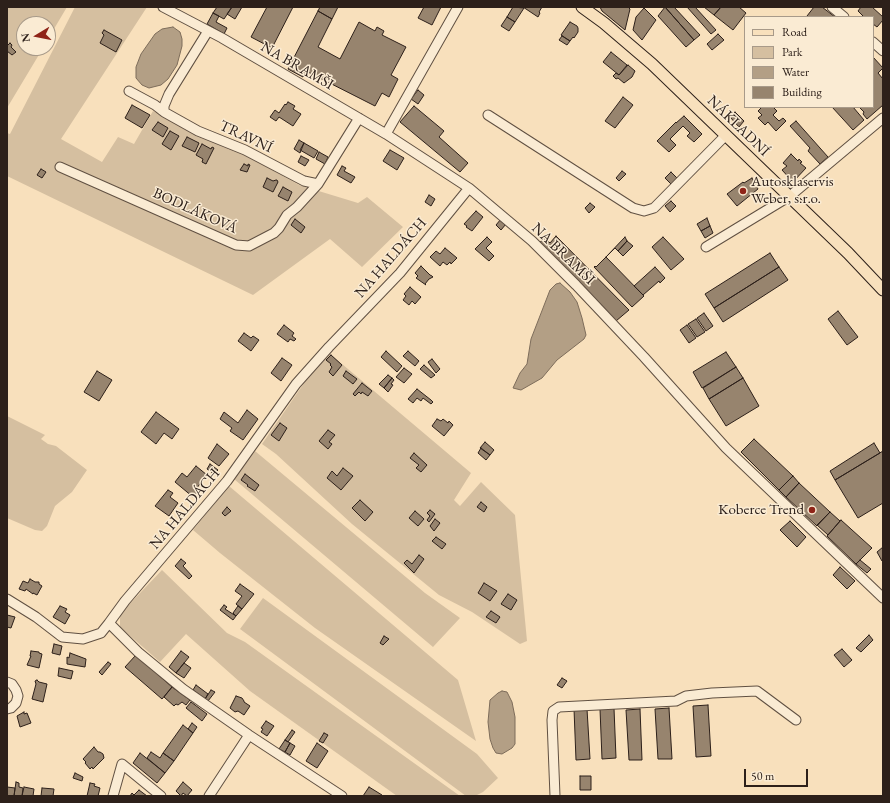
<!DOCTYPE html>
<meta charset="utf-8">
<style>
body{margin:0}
#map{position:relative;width:890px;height:803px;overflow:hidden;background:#f8e0bc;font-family:"EB Garamond",serif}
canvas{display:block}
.frame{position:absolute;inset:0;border:8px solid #2d201a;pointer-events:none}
.legend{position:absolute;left:744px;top:16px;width:130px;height:92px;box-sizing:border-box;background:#faebd3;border:1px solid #a89a89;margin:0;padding:5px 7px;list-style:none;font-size:12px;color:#2d201a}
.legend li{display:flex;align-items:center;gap:8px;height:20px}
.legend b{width:20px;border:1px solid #a89a89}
.north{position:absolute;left:16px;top:16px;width:40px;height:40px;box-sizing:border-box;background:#faebd3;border:1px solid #a89a89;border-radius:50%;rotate:260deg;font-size:11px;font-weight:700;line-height:16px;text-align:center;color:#2d201a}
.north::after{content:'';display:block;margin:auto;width:14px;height:18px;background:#8f2418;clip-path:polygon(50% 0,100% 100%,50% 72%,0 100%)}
.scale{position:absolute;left:744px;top:769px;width:64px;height:18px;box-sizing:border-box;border:2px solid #2d201a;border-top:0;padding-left:5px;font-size:12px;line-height:14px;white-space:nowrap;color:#2d201a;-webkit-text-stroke:3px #faebd3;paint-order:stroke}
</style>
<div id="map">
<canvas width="890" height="803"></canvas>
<div class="frame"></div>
<ul class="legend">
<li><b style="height:5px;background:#f8e0bc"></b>Road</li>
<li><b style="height:11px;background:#d5bfa0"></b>Park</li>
<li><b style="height:11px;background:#b39f85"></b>Water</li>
<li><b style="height:11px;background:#97846e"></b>Building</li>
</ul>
<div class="north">N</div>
<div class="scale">50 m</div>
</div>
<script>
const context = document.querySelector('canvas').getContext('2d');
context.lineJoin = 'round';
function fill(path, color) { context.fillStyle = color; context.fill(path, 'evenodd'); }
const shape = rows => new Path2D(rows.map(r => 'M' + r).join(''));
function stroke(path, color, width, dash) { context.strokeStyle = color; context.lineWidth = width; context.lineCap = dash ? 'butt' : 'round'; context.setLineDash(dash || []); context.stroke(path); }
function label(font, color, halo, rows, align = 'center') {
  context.font = font + ' "EB Garamond",serif'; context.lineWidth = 3; context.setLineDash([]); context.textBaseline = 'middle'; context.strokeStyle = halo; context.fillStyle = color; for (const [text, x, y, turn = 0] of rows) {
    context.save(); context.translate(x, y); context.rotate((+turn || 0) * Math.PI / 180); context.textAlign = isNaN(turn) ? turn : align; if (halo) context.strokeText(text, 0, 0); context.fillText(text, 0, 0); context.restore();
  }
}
const green = shape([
 [7,7,67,7,48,39,48,24,24,24,24,48,43,48,7,108],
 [75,7,147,7,61,139,102,162,118,137,134,144,153,111,247,156,299,185,358,203,367,197,403,227,362,267,330,239,253,295,7,176,7,133,10,134],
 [329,353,471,473,454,500,460,506,481,482,515,515,527,641,520,644,472,612,439,595,352,524,276,454,262,444,309,376],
 [7,416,45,435,41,439,48,444,56,446,87,470,72,492,55,506,47,526,42,531,35,530,7,518],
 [255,451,425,593,460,618,433,647,234,479],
 [229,486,458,680,476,741,315,628,220,553,193,530],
 [162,570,227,633,245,642,460,796,397,796,250,691,186,634,160,662,120,627,120,614],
 [263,598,477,754,498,778,483,792,475,796,466,796,240,629]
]);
const water = shape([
 [173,27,180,32,182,39,182,46,177,65,168,79,161,85,149,88,142,85,136,78,136,67,141,54,155,34,162,29,173,27],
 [560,283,570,292,577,302,582,318,586,335,584,339,557,360,542,378,521,390,513,388,520,373,527,364,531,339,550,290,556,284,560,283],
 [502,691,507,692,512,702,515,717,515,744,512,748,502,754,496,753,493,748,490,739,488,722,490,700,498,693,502,691]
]);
const building = shape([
 [217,7,232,7,224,19,213,13,217,7],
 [232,7,242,7,235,19,227,14,232,7],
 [267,7,293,7,272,48,251,37,267,7],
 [320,7,338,7,332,19,318,11,320,7],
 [424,7,441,7,432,25,418,18,424,7],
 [513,7,524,8,515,22,507,17,513,7],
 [523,7,542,7,539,12,540,13,538,17,523,7],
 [600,7,628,7,630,9,625,30,602,11,600,7],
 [665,7,674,7,700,35,694,40,665,7],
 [665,7,694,40,686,47,658,16,665,7],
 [687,7,695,7,716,30,711,34,687,7],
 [704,7,721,7,714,15,704,7],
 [721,7,739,7,746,13,733,30,714,15,721,7],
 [814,7,822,7,835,17,808,17,807,16,814,7],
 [861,7,872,7,883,17,883,20,877,27,873,24,873,17,864,17,858,11,861,7],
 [644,8,656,20,642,40,633,30,636,17,644,8],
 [318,11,332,19,318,47,340,59,359,22,375,31,377,27,384,31,382,35,406,47,391,75,398,79,389,97,382,93,375,106,306,71,303,77,288,69,318,11],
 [213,13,219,16,216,22,227,28,224,34,207,24,213,13],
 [507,17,515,22,509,31,501,26,507,17],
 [570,22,577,26,578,28,578,32,574,38,573,37,570,41,561,35,570,22],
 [104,30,122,40,116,52,100,43,104,35,102,33,104,30],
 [718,34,724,40,712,50,707,44,718,34],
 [562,36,570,41,567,45,559,40,562,36],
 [10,43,12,45,11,47,16,52,12,55,7,51,7,46,10,43],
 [611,52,627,65,619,75,603,62,611,52],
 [873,57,883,68,878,73,883,79,883,105,867,119,863,114,864,112,859,107,873,107,873,57],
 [628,65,635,71,632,77,624,83,618,78,616,79,613,76,616,73,619,75,628,65],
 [418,90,424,95,418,104,411,99,418,90],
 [623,97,633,105,615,128,605,121,623,97],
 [288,102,295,106,293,109,301,114,293,126,279,117,276,121,270,117,275,110,279,113,285,104,286,105,288,102],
 [132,105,150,115,142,128,125,118,132,105],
 [414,106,444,131,439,137,468,163,460,172,400,122,414,106],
 [762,107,773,107,777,111,773,115,779,121,783,118,786,121,776,131,768,122,765,125,758,118,762,115,758,111,762,107],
 [832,107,853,107,864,120,853,130,832,107],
 [735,112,744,121,739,127,730,117,735,112],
 [684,116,702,134,694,142,687,136,690,133,683,126,670,139,676,145,669,152,657,141,676,122,676,123,684,116],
 [796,121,828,157,820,164,808,151,810,148,790,126,796,121],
 [158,122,168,128,163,137,152,130,158,122],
 [170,131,179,136,171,150,162,144,170,131],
 [187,137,199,143,195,152,182,146,187,137],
 [299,140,304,143,300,153,294,149,299,140],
 [304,143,318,151,314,158,300,150,304,143],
 [202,144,211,149,212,147,214,148,206,164,202,162,203,159,196,155,202,144],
 [390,150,404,158,397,170,383,161,390,150],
 [319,152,328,157,325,164,316,159,319,152],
 [791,154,798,161,799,159,802,162,800,163,806,168,793,182,782,170,787,166,783,163,791,154],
 [301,156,309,160,305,166,298,162,301,156],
 [244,164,248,166,248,164,250,165,247,172,240,170,244,164],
 [342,166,346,168,344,171,355,177,351,183,337,175,342,166],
 [41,169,46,172,42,178,37,175,41,169],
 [622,171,626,174,619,181,616,178,622,171],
 [671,172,678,179,672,185,665,178,671,172],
 [267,178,273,181,276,180,277,180,278,182,273,192,263,187,267,178],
 [752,178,758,189,737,206,727,194,743,182,744,183,752,178],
 [283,187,292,192,288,201,278,196,283,187],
 [429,195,435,199,431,206,425,202,429,195],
 [671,201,676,206,670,212,665,206,671,201],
 [590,203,595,207,589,213,585,208,590,203],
 [476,211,483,217,472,231,466,227,467,226,464,224,476,211],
 [707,218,710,226,701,231,697,224,707,218],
 [295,219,305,227,301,233,291,225,295,219],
 [501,219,506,224,501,230,496,225,501,219],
 [710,226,713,233,705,238,701,231,710,226],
 [556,236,629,310,616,321,539,244,544,237,550,243,556,236],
 [487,237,492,242,486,248,494,256,489,261,475,249,487,237],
 [625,237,627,241,618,251,615,248,606,257,625,237],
 [663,237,684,259,671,270,652,247,663,237],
 [627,241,633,246,623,256,618,251,627,241],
 [445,248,457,258,451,264,450,262,447,265,443,262,440,266,430,257,436,251,440,254,445,248],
 [770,253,779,267,714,308,705,294,770,253],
 [606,257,644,296,632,307,594,267,595,266,596,267,606,257],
 [421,266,430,275,432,276,433,277,429,279,425,284,426,285,416,278,418,276,415,273,421,266],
 [655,267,665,278,660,283,659,281,643,295,634,286,655,267],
 [779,267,788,280,723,322,714,308,779,267],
 [410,287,421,297,415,304,412,301,409,305,403,300,406,296,404,294,410,287],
 [838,311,858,337,847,345,828,319,838,311],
 [704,313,713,326,706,331,697,318,704,313],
 [696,319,705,332,697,337,688,324,696,319],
 [284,325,294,333,292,336,296,339,294,341,290,339,288,342,277,334,284,325],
 [687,325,696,338,689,343,680,330,687,325],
 [244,333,251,338,253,336,259,340,251,351,238,341,244,333],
 [386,351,402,366,397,372,381,357,386,351],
 [408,351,419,361,415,366,403,356,408,351],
 [726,352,736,367,702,388,693,372,726,352],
 [331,355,342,365,333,376,329,372,332,367,330,365,331,364,326,360,331,355],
 [282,358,292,365,281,381,271,373,282,358],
 [432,359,440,369,436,373,428,362,432,359],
 [424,365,435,375,431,378,420,369,424,365],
 [736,367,743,378,709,399,703,388,736,367],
 [404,368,412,374,404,383,396,377,404,368],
 [97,371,112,380,99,401,84,392,97,371],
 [346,371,357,379,353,384,343,376,346,371],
 [388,375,392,378,384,388,379,384,388,375],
 [392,378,394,380,391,384,393,385,388,392,384,388,392,378],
 [743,378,759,406,726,426,709,399,743,378],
 [362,383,372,391,368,396,362,392,361,394,359,392,355,396,353,394,362,383],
 [417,389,431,400,433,402,431,404,423,398,421,401,417,398,413,403,408,399,417,389],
 [247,410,258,419,243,440,230,431,232,428,220,419,224,412,238,423,247,410],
 [156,412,179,429,172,439,164,433,156,444,141,432,156,412],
 [437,419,441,421,443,419,448,423,449,421,453,425,444,436,432,426,437,419],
 [280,423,287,428,279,441,271,435,280,423],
 [328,430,335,435,329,442,332,444,328,449,319,441,328,430],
 [754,439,793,476,779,490,741,452,754,439],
 [485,442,494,450,490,455,480,448,485,442],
 [874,443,880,453,835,480,830,471,874,443],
 [217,444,229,454,219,466,208,458,217,444],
 [481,448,490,455,486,460,478,453,481,448],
 [883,451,883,503,858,518,835,480,883,451],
 [414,453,427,465,421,472,416,468,419,465,410,458,414,453],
 [210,464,218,470,214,474,207,469,210,464],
 [196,466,207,475,196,489,198,491,193,497,175,482,182,473,187,477,196,466],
 [343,468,353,476,341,490,327,478,332,471,337,476,343,468],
 [245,474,259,485,255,491,247,486,248,485,241,480,245,474],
 [793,476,799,483,786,497,779,490,793,476],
 [799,483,830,512,817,526,786,497,799,483],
 [168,490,173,493,170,497,178,503,169,516,155,506,168,490],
 [360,500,373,512,365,521,352,508,360,500],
 [481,502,487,507,484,512,477,507,481,502],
 [227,507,231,511,225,516,222,513,227,507],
 [430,510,435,514,429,522,427,520,430,516,427,513,430,510],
 [415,511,424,519,418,526,409,518,415,511],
 [830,512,840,521,828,535,817,525,830,512],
 [435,519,440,523,434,531,430,526,435,519],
 [841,520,872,548,856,564,827,536,841,520],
 [790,521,806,537,797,547,780,530,790,521],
 [436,537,446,544,442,549,432,541,436,537],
 [883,547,883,561,882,561,877,552,883,547],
 [419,555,424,559,414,573,404,563,407,560,412,564,419,555],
 [181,559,186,563,183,566,192,576,189,579,175,566,181,559],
 [860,560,871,569,867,573,856,564,860,560],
 [840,567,855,581,847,589,833,575,840,567],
 [30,579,35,582,39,582,39,584,42,586,37,595,33,593,33,594,26,589,25,591,19,589,23,581,28,583,30,579],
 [484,583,497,591,490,601,478,593,484,583],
 [240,584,254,594,242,609,236,604,242,596,235,591,240,584],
 [508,594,517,600,511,610,501,604,508,594],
 [224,605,227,607,225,609,236,616,233,620,220,610,224,605],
 [60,606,67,609,65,612,70,615,65,624,53,617,60,606],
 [238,606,242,609,236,616,233,613,238,606],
 [491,611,500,617,496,623,486,617,491,611],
 [7,615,15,617,11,628,7,627,7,615],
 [869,635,873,640,861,652,856,648,869,635],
 [384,636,389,639,383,645,380,643,384,636],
 [54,644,62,646,60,655,52,653,54,644],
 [842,649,852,660,844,667,834,655,842,649],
 [31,651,39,652,39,653,42,654,39,668,27,665,31,656,30,656,31,651],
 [181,651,189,657,176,673,169,667,181,651],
 [70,653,86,659,85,667,67,664,67,657,69,658,70,653],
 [136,655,172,687,162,699,125,667,136,655],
 [108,662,111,664,102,675,99,672,108,662],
 [184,663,191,668,184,678,176,673,184,663],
 [59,668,73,671,71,679,58,676,59,668],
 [562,678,567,681,562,688,557,685,562,678],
 [37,680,39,682,47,684,43,702,32,699,36,684,35,681,37,680],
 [196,685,208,694,205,699,193,690,196,685],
 [172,687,190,700,186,705,182,702,178,705,176,704,174,706,164,697,172,687],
 [211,690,215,692,208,701,205,699,211,690],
 [236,696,242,698,244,701,244,702,250,706,244,715,238,711,235,712,230,708,236,696],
 [191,702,207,714,202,721,186,708,191,702],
 [708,705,711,756,696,757,693,706,708,705],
 [614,708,616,758,602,759,600,709,614,708],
 [669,708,672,759,658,759,655,709,669,708],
 [574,709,587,709,590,759,576,760,574,709],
 [640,709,642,760,629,760,626,710,640,709],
 [24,712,24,714,27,713,31,723,20,727,17,716,24,712],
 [266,721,274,726,267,736,261,732,263,729,261,728,266,721],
 [192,723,197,727,193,733,188,729,192,723],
 [183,725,193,733,174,761,163,753,183,725],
 [292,730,295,732,288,742,285,740,292,730],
 [324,733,328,735,323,743,319,741,324,733],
 [285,740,290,743,285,752,279,749,285,740],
 [290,743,295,746,290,755,285,752,290,743],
 [317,743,328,751,317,768,306,761,317,743],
 [94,747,98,752,100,752,103,754,104,758,93,769,92,767,90,769,85,763,86,762,83,759,94,747],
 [151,752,160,758,163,753,174,761,165,773,147,758,151,752],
 [140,753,165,773,157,783,133,763,140,753],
 [75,773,83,777,82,781,73,778,75,773],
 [580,776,591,776,591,790,580,790,580,776],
 [16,782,19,783,19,787,23,788,22,796,14,796,16,782],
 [183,782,192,790,187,796,183,793,181,796,176,791,183,782],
 [90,783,95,784,94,786,100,788,98,796,87,796,90,783],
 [7,787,15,788,14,796,7,796,7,787],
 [24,787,34,789,33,796,22,796,24,787],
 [369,787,382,795,382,796,363,796,369,787],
 [42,788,54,789,53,796,41,796,42,788],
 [139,790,147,796,130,796,132,793,134,795,139,790]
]);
const minor = shape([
 [163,7,222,38,386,134,469,188,532,241,576,285,644,357,726,448,883,598],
 [832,7,844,17],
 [208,31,169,94,164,106,164,112,198,131,245,150,304,181,318,184],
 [873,42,883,51],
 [129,91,155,105,164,112],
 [488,115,633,208,644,211,654,208,726,135],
 [386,134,458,7],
 [60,167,236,245,249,246,274,233,279,228,287,215,297,207,318,184,359,118],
 [706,247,790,196,883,118],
 [7,599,36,617,62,637,83,639,101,633,109,623],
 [7,682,12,684,16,690,18,696,16,703,11,708,7,709],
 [113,796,122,764,161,796],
 [209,796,249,735],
 [342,796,249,735,183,689,138,652,109,623,125,601,227,481,296,384,329,347,400,273,469,188],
 [555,796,552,720,553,711,559,707,676,701,686,696,712,693,757,691,796,720]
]);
const major = shape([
 [582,7,604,23,652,64,848,253,883,290]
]);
const markers = [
 [743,191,4,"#8f2418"],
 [812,510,4,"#8f2418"]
];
const streetNames = [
 ["NA BRAMŠI",297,66,30],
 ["NÁKLADNÍ",738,126,44],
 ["TRAVNÍ",246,137,25],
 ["BODLÁKOVÁ",195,211,24],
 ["NA BRAMŠI",563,254,44],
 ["NA HALDÁCH",391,258,-49],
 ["NA HALDÁCH",185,509,-50]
];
const poiNames = [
 ["Autosklaservis",751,182],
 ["Weber, s.r.o.",751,199],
 ["Koberce Trend",804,510,"right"]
];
fill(green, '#d5bfa0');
fill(water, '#b39f85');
stroke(water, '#7d6c5a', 1);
fill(building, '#97846e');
stroke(building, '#2d201a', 1);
stroke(minor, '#605042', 11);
stroke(major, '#2d201a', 13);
stroke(minor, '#faebd3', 9);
stroke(major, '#f8e0bc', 11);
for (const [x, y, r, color] of markers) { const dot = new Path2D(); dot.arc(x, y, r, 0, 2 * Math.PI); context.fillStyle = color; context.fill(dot); stroke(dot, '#faebd3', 1.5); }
label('15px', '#2d201a', '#faebd3', streetNames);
label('15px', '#2d201a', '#faebd3', poiNames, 'left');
</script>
